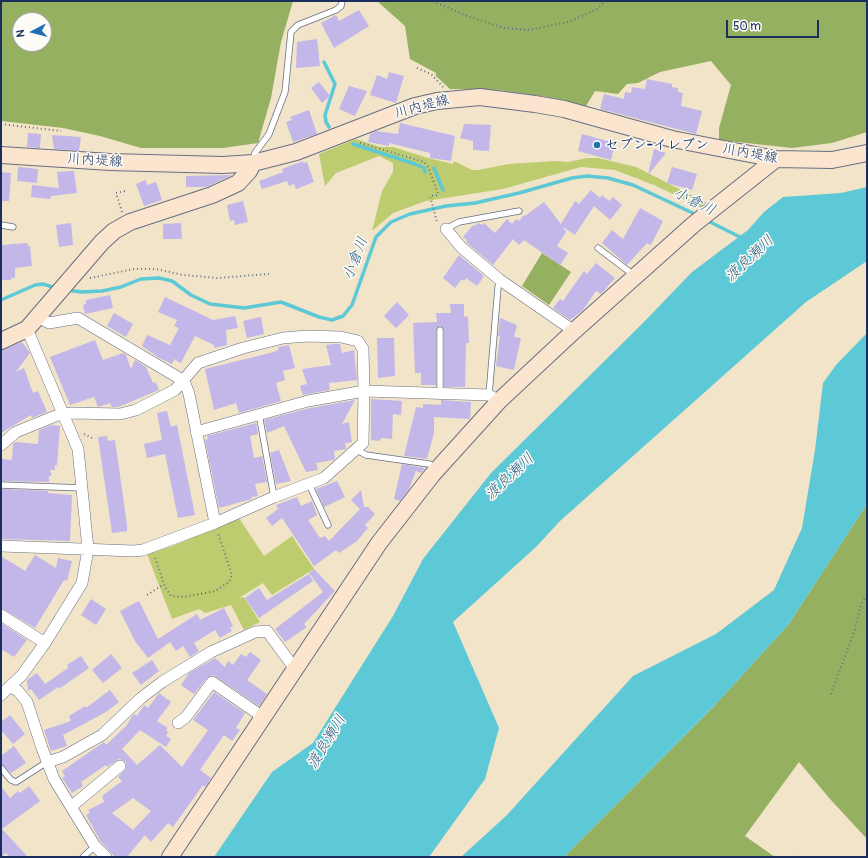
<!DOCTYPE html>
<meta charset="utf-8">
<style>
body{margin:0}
#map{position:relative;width:868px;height:858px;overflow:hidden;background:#f1e4c9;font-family:Pangolin,sans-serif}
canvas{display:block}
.frame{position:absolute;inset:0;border:2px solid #1b2f5e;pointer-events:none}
.north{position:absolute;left:12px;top:12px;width:40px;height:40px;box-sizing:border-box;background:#fdfcf7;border:1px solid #a3aaba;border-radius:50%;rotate:263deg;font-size:11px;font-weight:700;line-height:16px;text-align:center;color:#1b2f5e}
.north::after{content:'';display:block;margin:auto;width:14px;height:18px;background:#1f6fb2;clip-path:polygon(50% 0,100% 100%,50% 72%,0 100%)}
.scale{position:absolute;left:726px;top:20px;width:93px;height:18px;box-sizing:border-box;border:2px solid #1b2f5e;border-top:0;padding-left:5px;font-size:12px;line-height:14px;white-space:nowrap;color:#1b2f5e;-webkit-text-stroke:3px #fdfcf7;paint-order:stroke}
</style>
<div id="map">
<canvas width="868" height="858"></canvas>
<div class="frame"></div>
<div class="north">N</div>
<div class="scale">50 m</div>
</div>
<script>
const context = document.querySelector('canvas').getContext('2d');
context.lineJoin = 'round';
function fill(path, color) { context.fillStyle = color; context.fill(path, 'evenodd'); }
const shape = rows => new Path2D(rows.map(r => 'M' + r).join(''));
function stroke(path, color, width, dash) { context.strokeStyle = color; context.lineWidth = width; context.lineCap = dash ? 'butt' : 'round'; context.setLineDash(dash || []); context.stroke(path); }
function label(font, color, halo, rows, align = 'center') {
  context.font = font + ' Pangolin,"Klee One",sans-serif'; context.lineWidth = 3; context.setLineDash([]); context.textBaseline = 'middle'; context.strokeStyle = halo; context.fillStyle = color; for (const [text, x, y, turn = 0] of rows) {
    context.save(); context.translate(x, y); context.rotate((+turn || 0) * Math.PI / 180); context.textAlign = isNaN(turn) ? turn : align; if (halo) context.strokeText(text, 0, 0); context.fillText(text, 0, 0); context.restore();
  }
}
const green = shape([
 [356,139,380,147,393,147,428,158,453,164,454,161,472,170,478,170,509,164,554,161,568,162,587,158,598,158,636,167,709,204,702,208,654,185,615,170,581,167,503,189,426,201,393,213,372,231,382,191,393,172,393,163,379,156,336,173,325,186,319,154],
 [239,518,264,556,292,536,314,569,272,595,263,583,239,598,244,597,260,622,244,630,231,605,205,613,199,609,172,619,147,554,173,546]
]);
const forest = shape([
 [1,1,293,1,281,42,271,98,258,143,223,148,141,148,100,136,63,128,1,121],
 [20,20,44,20,44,44,20,44],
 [377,1,867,1,867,132,832,143,792,148,719,140,719,128,731,85,711,61,660,72,638,83,627,84,618,94,595,91,586,106,547,97,499,90,450,89,436,76,436,73,410,59,405,26],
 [542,253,571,272,549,305,522,286],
 [867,504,867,839,830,799,799,762,745,836,775,857,564,857,715,705,788,625]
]);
const water = shape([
 [867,187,867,261,806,302,560,521,536,547,453,622,499,728,485,779,429,857,214,857,272,772,313,743,393,616,423,559,491,473,643,323,692,272,748,230,764,212,783,197,841,193],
 [867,333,867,504,788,625,715,705,564,857,461,857,506,816,633,676,716,634,774,590,802,528,815,450,823,383,836,365]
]);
const stream = shape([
 [324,62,335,84,325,115,326,122,329,127],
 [353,144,415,164,424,168,425,172],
 [434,168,443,190],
 [706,220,742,238],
 [66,290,82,292,102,291,121,287,141,279,159,278,172,281,191,295,210,304,244,308,281,302,319,317,332,320,343,316,352,305,376,237,391,222,410,214,446,206,475,203,519,193,572,178,587,176,608,178,633,185,697,215],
 [1,300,35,285,43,284,56,288]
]);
const building = shape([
 [359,10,369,26,334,48,321,23,336,15,339,21],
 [317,39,320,66,296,68,297,42],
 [389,72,404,76,396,103,370,95,377,75,387,79],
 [647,79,672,84,672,87,678,88,678,92,683,93,681,106,702,111,696,134,600,109,604,94,624,99,625,92,631,93,632,87,645,89],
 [319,82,330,96,322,103,311,88],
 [349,86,367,91,355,116,339,109],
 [309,110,317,134,293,142,286,122,292,120,290,117],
 [400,123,455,136,451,161,430,158,430,153,389,143,389,146,368,142,370,134,376,131,398,134],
 [464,124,491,125,489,151,473,150,473,141,460,138],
 [28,133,41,134,40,148,27,147],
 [582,134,615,143,611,160,578,151],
 [52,135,81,137,79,151,54,149],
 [654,149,666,153,648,175],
 [303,161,303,163,307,162,314,182,296,189,294,184,289,186,287,181,262,189,259,181,283,172,282,169],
 [18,167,38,169,37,183,17,181],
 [672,167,697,174,692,190,667,183],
 [69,171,74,171,77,193,51,196,50,199,31,197,32,185,59,188,57,172],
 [1,172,11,173,9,201,1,201],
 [232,175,206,187,186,187,186,176],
 [146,180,147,185,156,182,162,200,144,206,136,184],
 [591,190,600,198,602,195,609,201,613,197,622,205,610,220,594,206,575,235,563,227,566,232,557,246,568,253,560,265,524,240,519,245,513,239,493,265,466,242,467,240,463,237,473,225,474,226,479,223,482,225,484,223,495,233,507,219,512,224,516,219,519,221,524,215,525,216,544,202,561,224,575,201,579,204],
 [243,201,248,222,235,225,234,220,230,221,227,205],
 [640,208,663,221,651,245,647,243,627,265,602,243,612,230,623,239],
 [71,223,73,245,59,247,56,225],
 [181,223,182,239,163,239,163,224],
 [27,243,28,246,30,246,32,266,15,268,15,278,11,278,11,280,1,280,1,245],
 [459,255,484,276,477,286,466,278,464,281,462,279,455,288,443,278],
 [596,263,615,278,601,294,596,291,583,310,570,320,553,308,560,299,563,301,584,271,587,274],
 [110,295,113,308,85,314,83,305,86,304,86,300],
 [165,297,213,320,235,316,238,328,226,330,227,345,214,348,214,345,195,336,181,363,174,359,172,364,159,358,142,346,147,335,170,345,179,328,174,326,177,320,158,312],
 [397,302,409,315,396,328,384,316],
 [450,304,464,304,464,316,468,317,469,343,466,343,465,387,444,387,444,330,440,326,436,330,436,385,421,385,421,373,415,373,413,323,437,322,436,313,451,313],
 [114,313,133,324,126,337,107,326],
 [261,317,264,334,247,338,243,321],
 [500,318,517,325,514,337,521,338,514,370,496,366,500,336,498,336],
 [377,338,394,338,395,376,378,378],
 [95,340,103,360,123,353,126,355,131,369,135,360,146,367,153,383,156,382,159,390,118,407,112,407,110,403,98,407,94,397,70,405,50,357],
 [22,342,30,353,16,372,24,368,33,393,38,391,47,412,32,418,31,415,1,433,1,350],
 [333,344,340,344,342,353,354,350,357,380,329,383,330,390,303,395,300,386,307,384,302,369,331,365,326,345],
 [289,345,295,368,283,371,285,380,276,383,281,401,239,413,236,403,214,410,205,369,274,352,279,349,278,347],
 [371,399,402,401,401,415,393,414,392,439,381,438,380,441,371,440],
 [355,400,342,424,349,422,352,442,345,443,346,449,334,451,335,459,333,460,316,463,318,470,306,472,284,426,267,433,264,420,310,408],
 [441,400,471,402,470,419,434,417,434,433,427,459,404,456,416,407,423,408,423,404,441,405],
 [167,411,171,427,177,425,195,515,178,518,165,454,147,458,144,444,162,440,157,413],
 [256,423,258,434,250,436,254,458,262,456,267,482,255,484,258,496,251,497,252,499,219,508,205,440,208,439,207,436],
 [52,425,60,426,57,465,55,465,55,470,50,470,52,476,49,476,49,482,1,481,1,459,12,460,13,444,15,442,38,444,39,430],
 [107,436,108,441,115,440,127,525,127,531,112,533,98,437],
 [279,450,291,481,276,484,270,453],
 [402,464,425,468,421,473,416,471,409,489,400,501,394,499],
 [337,481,345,497,324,507,316,489],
 [1,489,48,491,48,493,72,495,70,541,1,539],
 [361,490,364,507,368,507,375,514,365,525,368,528,357,541,339,553,336,550,314,566,282,518,272,526,266,518,278,509,276,505,297,497,301,506,312,501,317,515,308,520,320,538,325,536,329,541,360,509,351,500],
 [35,555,56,568,58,558,72,561,67,581,64,580,35,628,1,608,1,556,25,571],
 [314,569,335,591,304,624,307,627,285,642,275,629,323,592,309,573],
 [309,574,313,581,259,618,245,598,259,588,267,600],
 [91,599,106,609,96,625,81,615],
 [139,601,158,639,197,614,200,620,224,608,233,626,230,628,232,631,220,638,215,630,194,643,199,651,190,657,183,646,176,651,170,642,148,658,135,641,120,611],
 [1,623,27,640,14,657,1,649],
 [250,652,261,660,247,680,267,694,259,706,213,675,207,678,194,694,181,685,189,673,215,658,225,667,228,661,233,665,241,654,246,657],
 [111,654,122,668,103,683,92,670],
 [81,656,89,668,59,689,58,687,39,700,31,689,28,691,27,680,37,673,45,684,68,668,67,665],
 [152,660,159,671,141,685,132,673],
 [110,690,119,702,106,712,63,735,67,746,51,751,44,730,71,721,69,716,85,706,86,708],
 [214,692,245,713,236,728,240,730,232,741,224,735,200,770,211,778,205,787,203,785,173,827,168,823,151,842,145,835,127,857,115,857,101,842,86,815,90,813,88,810,104,802,102,796,122,781,118,777,126,769,126,762,119,759,107,767,106,765,81,782,83,786,72,793,62,778,65,776,62,771,104,742,106,745,126,726,133,715,134,714,137,716,144,705,148,708,159,693,171,702,157,721,168,728,166,730,168,732,166,736,171,739,166,747,140,730,122,749,137,765,160,745,182,767,208,730,193,720],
 [133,798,151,811,133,830,112,813],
 [10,715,25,734,13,744,1,730,1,722],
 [14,746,26,763,11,773,1,764,1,756],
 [1,786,10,798,18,791,20,793,29,786,40,801,2,829,28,857,9,857,6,853,1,857]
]);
const path = shape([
 [433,1,467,16,504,28,528,30,568,22,597,9,605,1],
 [417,68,431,74,443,87],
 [1,124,61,131],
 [360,143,424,162,428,167,438,193,438,195,430,196,437,222],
 [122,212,116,193,125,191],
 [90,278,134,269,156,269,183,275,217,278,269,274],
 [84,434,92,438],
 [155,558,165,587,171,596,184,597,215,591,229,582,232,575,218,533],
 [147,595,164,584],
 [831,694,855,629,861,604,867,596],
 [796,857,798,854]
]);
const lane = shape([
 [253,161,255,153,269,134,285,92,291,32,298,25,336,10,341,6,342,1],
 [1,225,13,227],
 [446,229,459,222,519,211],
 [598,248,635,276],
 [440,330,440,393],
 [489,395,498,287,500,280],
 [259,414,274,497],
 [357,450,366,455,429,464,436,467],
 [309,484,328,525],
 [1,485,83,488],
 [1,768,11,780,16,782,47,762],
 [83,857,95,846]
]);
const street = shape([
 [446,229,461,247,500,280,574,331],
 [38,317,49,323,78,318,184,381,189,394,215,523],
 [196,432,308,401,364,391,489,395,499,401],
 [1,445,16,432,58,415,72,413,120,414,136,410,175,390,198,363,243,348,283,338,307,336,341,337,358,341,363,349,364,391,363,443,324,478,274,497,215,523,143,550,134,551,1,546],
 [1,615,45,643],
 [11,687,18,691,27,702,42,748,54,779,95,846,106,857],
 [1,695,22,675,45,643,82,583,88,549,78,449,27,329],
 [178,723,186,717,212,682,263,717],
 [47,762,63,757,102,735,141,698,162,682,211,652,255,632,267,631,295,669],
 [72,806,120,766]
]);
const secondary = shape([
 [1,155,110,162,223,165,253,163,296,152,415,106,437,101,480,97,535,104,564,109,672,139,776,159,832,160,867,153],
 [1,341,27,329,102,242,114,231,130,222,212,195,238,183,249,171,253,163],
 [170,857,379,543,432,475,499,401,574,331,694,224,776,159]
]);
const markers = [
 [597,145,4,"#1f6fb2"]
];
const streetNames = [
 ["川内堤線",422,107,-15],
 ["川内堤線",750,154,10],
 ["川内堤線",95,161,3]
];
const poiNames = [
 ["セブン-イレブン",605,145]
];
const waterNames = [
 ["小倉川",694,202,26],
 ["小倉川",356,259,-69],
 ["渡良瀬川",750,259,-43],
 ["渡良瀬川",510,477,-43],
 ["渡良瀬川",327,742,-59]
];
fill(green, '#bdcc6f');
fill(forest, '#96b062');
fill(water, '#5dc8d6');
stroke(stream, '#5dc8d6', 3.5);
fill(building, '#c3b7e9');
stroke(lane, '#666e83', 7);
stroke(street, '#666e83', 12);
stroke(secondary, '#666e83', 18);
stroke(path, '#666e83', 2, [1, 3]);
stroke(lane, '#fff', 5.5);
stroke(street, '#fff', 11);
stroke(secondary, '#fbe5cf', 16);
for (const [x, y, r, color] of markers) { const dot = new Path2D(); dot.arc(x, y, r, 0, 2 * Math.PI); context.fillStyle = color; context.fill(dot); stroke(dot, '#fdfcf7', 1.5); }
label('14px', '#1b2f5e', '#fdfcf7', streetNames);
label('bold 14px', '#1b2f5e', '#fdfcf7', poiNames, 'left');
label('italic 15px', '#2f5d82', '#fdfcf7', waterNames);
</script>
